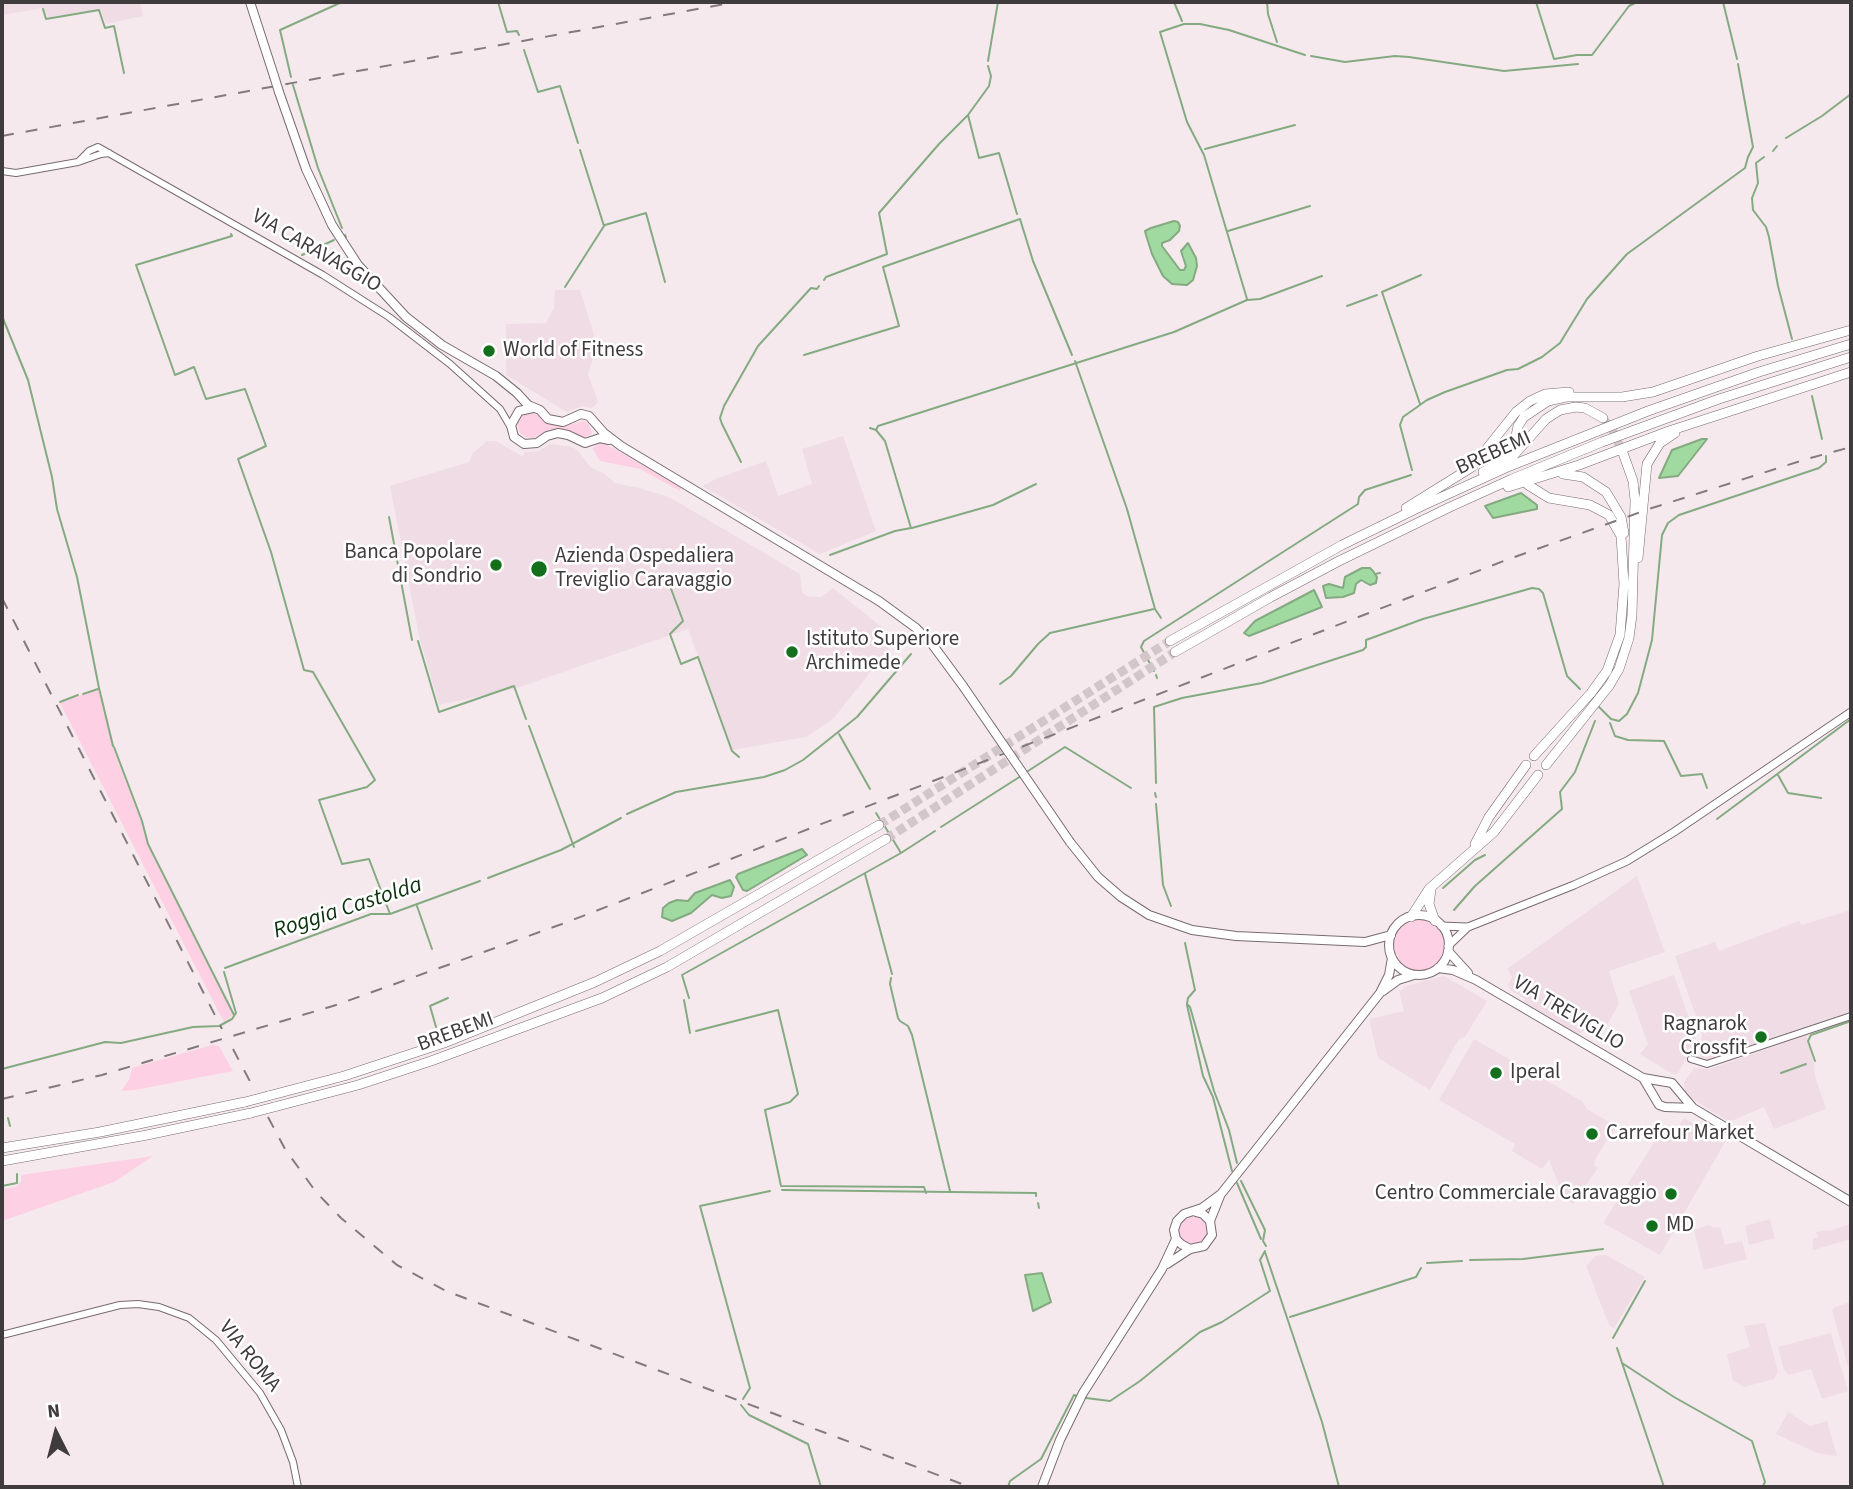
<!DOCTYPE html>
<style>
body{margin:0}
#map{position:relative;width:1853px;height:1489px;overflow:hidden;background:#f6e9ee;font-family:"Source Sans 3",sans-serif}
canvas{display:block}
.frame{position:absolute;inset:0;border:4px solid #403b3d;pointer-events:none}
.north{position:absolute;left:21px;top:1398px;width:70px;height:70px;-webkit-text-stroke:5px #fff;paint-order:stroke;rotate:354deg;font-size:19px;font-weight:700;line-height:28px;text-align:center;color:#403b3d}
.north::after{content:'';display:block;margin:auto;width:24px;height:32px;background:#403b3d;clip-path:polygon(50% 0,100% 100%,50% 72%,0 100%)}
</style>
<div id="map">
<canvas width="1853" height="1489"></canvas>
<div class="frame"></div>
<div class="north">N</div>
</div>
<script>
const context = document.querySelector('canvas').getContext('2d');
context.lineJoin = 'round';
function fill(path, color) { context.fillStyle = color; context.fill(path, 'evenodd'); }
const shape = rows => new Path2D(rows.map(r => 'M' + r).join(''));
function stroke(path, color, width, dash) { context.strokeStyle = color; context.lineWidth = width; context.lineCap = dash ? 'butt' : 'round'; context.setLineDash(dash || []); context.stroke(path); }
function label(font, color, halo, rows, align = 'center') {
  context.font = font + ' "Source Sans 3",sans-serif'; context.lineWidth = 5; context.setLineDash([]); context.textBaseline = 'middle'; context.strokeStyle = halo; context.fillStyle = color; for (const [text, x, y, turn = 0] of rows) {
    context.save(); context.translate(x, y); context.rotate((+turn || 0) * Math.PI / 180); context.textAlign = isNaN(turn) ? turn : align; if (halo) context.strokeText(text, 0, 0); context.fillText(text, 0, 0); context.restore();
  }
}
const built = shape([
 [2,2,140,2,143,16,106,24,100,9,48,18,43,8,2,15],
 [555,290,580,290,593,331,597,348,588,374,598,402,592,408,582,406,567,412,506,375,506,324,546,323,554,308],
 [843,436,876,531,820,554,702,486,718,478,766,461,778,496,812,484,802,449],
 [487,441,496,441,522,456,525,452,539,451,550,444,573,447,579,452,590,467,603,473,615,483,639,488,669,497,800,574,802,592,806,596,821,597,833,588,894,637,888,650,833,719,806,737,732,750,688,629,514,689,439,705,419,636,390,486,469,462,473,453],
 [1637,876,1665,952,1609,971,1619,1004,1607,1025,1594,1018,1589,1027,1577,1036,1523,1003,1525,999,1510,990,1508,985,1512,977,1507,969],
 [1851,910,1851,1012,1709,1061,1700,1058,1702,1034,1675,956,1715,942,1719,951,1799,921,1802,925],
 [1674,975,1695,1036,1692,1048,1678,1073,1674,1075,1640,1054,1648,1044,1629,991],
 [1444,976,1487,1001,1465,1037,1459,1039,1430,1090,1378,1058,1369,1019,1404,1011,1399,991,1406,986],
 [1807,1035,1807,1041,1814,1063,1815,1076,1826,1109,1774,1129,1764,1107,1729,1122,1685,1094,1684,1082,1694,1068,1709,1069],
 [1474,1039,1582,1101,1587,1109,1616,1126,1596,1158,1594,1165,1598,1168,1573,1204,1564,1198,1549,1160,1542,1169,1512,1151,1515,1144,1439,1100],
 [1684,1118,1725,1142,1660,1255,1603,1223,1662,1130,1678,1127],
 [1770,1219,1775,1238,1749,1245,1745,1226],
 [1851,1224,1851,1239,1813,1250,1813,1239,1818,1237,1816,1232,1826,1230,1829,1231],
 [1709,1225,1714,1228,1720,1227,1725,1245,1742,1241,1747,1259,1704,1270,1694,1230],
 [1606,1255,1645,1277,1614,1328,1609,1325,1586,1266,1595,1256],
 [1851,1302,1851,1366,1848,1367,1832,1310,1835,1307],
 [1765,1323,1778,1371,1774,1379,1744,1387,1733,1381,1727,1354,1750,1347,1744,1326],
 [1831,1333,1848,1391,1822,1399,1811,1369,1789,1375,1784,1370,1778,1347],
 [1788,1412,1810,1426,1827,1421,1837,1456,1817,1453,1776,1434]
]);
const green = shape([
 [531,411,537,413,546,422,556,426,567,425,584,421,589,424,592,434,581,439,567,431,556,429,545,432,534,438,525,437,520,433,516,422,519,415],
 [604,443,682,487,680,491,640,469,600,461,593,449,597,444],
 [99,689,114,750,141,821,147,844,233,1015,224,1022,60,703],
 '1392 945a26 26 0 1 1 52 0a26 26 0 1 1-52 0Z',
 [212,1045,219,1046,233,1071,135,1090,121,1091,129,1080,132,1068],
 [153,1156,114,1182,2,1221,2,1189,16,1187,21,1181,21,1175],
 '1179 1231a14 14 0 1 1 28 0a14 14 0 1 1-28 0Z'
]);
const water = shape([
 [1174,221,1178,222,1180,226,1179,231,1170,240,1162,243,1162,246,1180,270,1184,270,1186,266,1181,251,1188,243,1196,258,1197,266,1193,280,1187,285,1172,284,1163,276,1152,254,1146,235,1145,231,1151,228,1174,221],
 [1702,439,1707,439,1678,476,1659,478,1672,450,1702,439],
 [1521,493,1537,505,1537,509,1493,518,1485,506,1521,493],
 [1362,568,1370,568,1373,571,1377,577,1376,583,1370,585,1361,580,1356,584,1354,593,1343,597,1326,598,1323,586,1329,584,1343,588,1345,577,1362,568],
 [1314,590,1322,607,1249,636,1244,633,1255,621,1314,590],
 [802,849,807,855,747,891,743,890,736,877,738,874,802,849],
 [730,880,734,887,731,896,722,898,712,895,691,913,672,921,662,917,663,908,669,903,677,900,688,901,695,893,730,880],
 [1042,1273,1051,1302,1033,1311,1025,1275,1042,1273]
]);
const stream = shape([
 [498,2,507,32,517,31,519,35],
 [1174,2,1182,21],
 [1267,2,1268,14,1277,42],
 [1536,2,1554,59,1577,55,1592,55,1629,6,1637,2],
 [1723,2,1737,59],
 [43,9,46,19,99,10,105,28,114,26,124,73],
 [524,50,538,92,560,86,578,143],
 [1311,56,1345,62,1395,56,1409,57,1504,71,1578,64],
 [988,61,998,2],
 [988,66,991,76,989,86,968,115,979,158,999,153,1017,214],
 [291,77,280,30,342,2],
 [293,85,318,168,342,228],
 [1786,138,1822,116,1851,94],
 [1205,149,1295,125],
 [1773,151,1777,146],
 [1764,157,1756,163,1758,183,1752,198,1753,210,1766,227,1769,237,1778,286,1792,339],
 [1020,219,1033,261,1072,355],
 [605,225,646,213,665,282],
 [1228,231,1310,206],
 [231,234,232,236,136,265,175,375,194,367,206,399,245,389,266,446,238,459,271,552,304,670,313,672,375,780,367,787,319,800,342,864,369,859,390,914],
 [345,235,346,237],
 [302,255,334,240],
 [824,280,826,277,887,254,879,213,939,144,968,115],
 [565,287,604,226,580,150],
 [1247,299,1204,155,1187,122,1160,32,1184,24,1200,24,1229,30,1305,55],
 [1347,306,1377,295],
 [2,316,28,380,52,477,57,509,77,577,99,688,113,746],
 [804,355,899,326,883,267,1020,219],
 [1075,361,1127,509,1155,609,1161,618],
 [1812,396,1822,439],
 [1420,404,1382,292,1421,275],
 [876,430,878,426,1174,332,1247,300,1260,299,1322,276],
 [741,462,722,424,720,418,724,406,758,346,811,288,817,289,819,286],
 [1412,470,1400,425,1403,417,1427,400,1445,392,1507,370,1518,369,1542,357,1560,343,1587,299,1627,254,1745,168,1748,157,1753,147,1738,64],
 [389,517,412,640],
 [912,528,993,505,1036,484],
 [830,555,895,531,911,528,885,441,876,430,870,428],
 [1375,574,1380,573],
 [667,578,683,621,670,634,681,664,698,657,732,751,739,757],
 [418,641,439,712,514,686,526,719],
 [1154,671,1141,647,1144,641,1358,504,1359,497,1365,490,1411,475],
 [1156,675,1157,678],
 [1000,684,1011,676,1038,644,1050,633,1154,609],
 [83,694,98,689],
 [60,702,78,695],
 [1597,705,1611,719,1619,721,1627,714,1638,693,1652,640,1662,535,1668,523,1679,515,1819,468,1826,462,1826,456],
 [1610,723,1615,736,1628,740,1664,741,1681,776,1702,774,1707,788],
 [529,726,574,847],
 [839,734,870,789],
 [114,747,142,821,148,844,234,1015],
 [1025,773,1065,747,1131,788],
 [1778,775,1788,793,1821,798],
 [1156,783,1154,707,1182,698,1262,683,1363,650,1366,647,1366,640,1423,619,1532,588,1539,589,1543,593,1567,676,1580,689],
 [1155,793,1156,797],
 [1156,804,1163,885,1171,906],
 [876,813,881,821],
 [627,814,676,792,764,777,785,770,803,760,857,717,911,654],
 [1717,819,1851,719],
 [884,825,901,853],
 [941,827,1021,776],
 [865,874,892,974],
 [488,878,561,850,621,818],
 [1443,888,1475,860,1485,855],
 [417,906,432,949],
 [1454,910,1475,886,1562,809,1560,792,1575,772,1595,721],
 [1185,943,1195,990,1188,998,1187,1004,1190,1007,1214,1091,1229,1130,1237,1163],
 [225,968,371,914,390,914,480,881],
 [891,978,890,984,898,1018,900,1021,908,1026,912,1035,950,1191],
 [689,998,682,975,901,853,935,831],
 [684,1000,690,1033],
 [1187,1005,1203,1076,1213,1097,1232,1171],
 [436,1027,430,1006,448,998],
 [696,1031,778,1010,798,1094,790,1102,765,1110,781,1186,924,1187,926,1193],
 [1815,1061,1808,1041,1811,1035,1851,1021],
 [2,1069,105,1042,121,1043,193,1027,219,1026,232,1019,236,1013,224,972],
 [1781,1073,1806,1064],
 [8,1118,10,1126],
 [1241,1181,1265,1230,1263,1241,1266,1246],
 [1237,1183,1261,1239],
 [2,1186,17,1183,17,1174],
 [782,1190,1036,1193,1036,1196],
 [1038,1203,1039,1208],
 [1265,1252,1322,1422,1339,1487],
 [1470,1260,1523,1259,1603,1249],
 [1427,1263,1462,1261],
 [1290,1317,1416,1277,1421,1268],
 [1613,1338,1645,1281],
 [1617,1348,1664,1487],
 [1622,1363,1674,1397,1752,1441,1765,1482,1763,1486,1758,1487],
 [1086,1398,1110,1401,1140,1381,1200,1332,1222,1322,1270,1291,1260,1260,1265,1251],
 [743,1399,750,1388,700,1206,770,1191],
 [741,1405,749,1415,808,1444,821,1487],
 [1008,1487,1010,1481,1041,1459,1074,1395,1077,1396]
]);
const motorwayTunnel = shape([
 [1603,418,1613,431,1623,453],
 [879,825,1170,641],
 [886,839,1175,652]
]);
const tertiary = shape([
 [78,162,89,151,98,147,323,275,389,317,450,364,500,409,510,426],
 [2,171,16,173,78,162,101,154,109,153],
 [1691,1059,1707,1064,1851,1016],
 [2,1335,120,1305,138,1304,159,1307,189,1318,216,1340,260,1393,281,1430,293,1462,298,1487]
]);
const secondary = shape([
 [1441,926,1467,927],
 [1448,946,1468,927,1574,885,1627,861,1674,832,1851,712]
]);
const primary = shape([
 [250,2,274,76],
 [279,92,306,169,332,225,358,265,406,317,442,345,496,376,517,393,528,405,540,410,548,419,563,422,581,414,589,416,604,433,621,446,879,601,916,628,932,644,963,686],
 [533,408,519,411,511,425,514,437,524,444,537,443,547,436,558,433,568,435,585,443,600,438,609,440],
 [1070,842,1098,877,1121,897,1149,915,1192,930,1236,936,1365,942,1391,935],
 '1389 945a30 30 0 1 1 60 0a30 30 0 1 1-60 0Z',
 [1448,951,1468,973],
 [1438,968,1453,970,1476,980,1643,1078,1672,1083,1693,1108,1851,1202],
 [1383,991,1398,980,1414,975],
 [1643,1078,1659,1105,1665,1107,1693,1108],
 [1196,1212,1203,1214,1210,1221,1212,1235,1204,1246,1190,1249,1181,1244,1176,1239,1174,1230,1177,1221,1184,1214,1202,1208,1221,1194,1380,993,1389,975,1392,958],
 [1210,1221,1220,1196],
 [1167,1264,1190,1249],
 [1042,1487,1060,1440,1083,1393,1162,1269,1176,1239]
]);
const motorway = shape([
 [1515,441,1518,426,1524,417,1548,401,1566,397,1622,397,1653,392,1758,356,1851,330],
 [1483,472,1514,455,1546,419,1560,410,1576,407,1585,408,1603,418],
 [1563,474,1583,477,1606,492,1621,517,1624,533],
 [1528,485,1549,498,1590,505,1609,515,1621,536,1624,584,1620,635,1607,671,1591,693,1534,756],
 [1508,487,1579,465,1669,431,1851,372],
 [1406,508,1472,467,1516,412,1530,401,1545,394,1569,392],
 [1638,558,1647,464,1660,443,1675,433],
 [1170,641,1342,545,1424,505,1510,466,1648,411,1759,372,1851,344],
 [1175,652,1271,597,1339,561,1450,507,1512,479,1602,442,1719,399,1851,357],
 [1546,765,1609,686,1619,669,1629,638,1632,615,1635,500,1633,481,1623,453],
 [1475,844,1489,817,1526,765],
 [1431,890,1429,904,1435,921],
 [1411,917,1429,889,1494,832,1538,775],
 [268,1096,344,1076,444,1043,595,982,660,951,879,825],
 [274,1107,358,1085,431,1061,602,998,667,967,886,839],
 [2,1148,100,1132,245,1102],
 [2,1161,147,1135,251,1113]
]);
const rail = shape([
 [2,136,736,2],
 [2,598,222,1029],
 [233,1049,255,1091],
 [2,1099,102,1075,336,1005,562,924,1509,559,1652,508,1807,459,1851,447],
 [268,1117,285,1149,316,1192,341,1218,397,1265,446,1291,970,1487]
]);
const primaryBridge = shape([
 [274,76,279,92],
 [963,686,1070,842]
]);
const motorwayBridge = shape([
 [245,1102,268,1096],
 [251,1113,274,1107]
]);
const markers = [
 [489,351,7,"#136f1c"],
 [496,565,7,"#136f1c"],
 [539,569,9,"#136f1c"],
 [792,652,7,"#136f1c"],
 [1761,1037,7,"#136f1c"],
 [1496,1073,7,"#136f1c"],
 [1592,1134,7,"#136f1c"],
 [1671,1194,7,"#136f1c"],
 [1652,1226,7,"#136f1c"]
];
const streetNames = [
 ["VIA CARAVAGGIO",316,252,30],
 ["BREBEMI",1494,454,-24],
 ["VIA TREVIGLIO",1568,1014,31],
 ["BREBEMI",456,1033,-20],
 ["VIA ROMA",249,1357,51]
];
const poiNames = [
 ["World of Fitness",503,351],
 ["Banca Popolare",482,553,"right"],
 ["di Sondrio",482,577,"right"],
 ["Azienda Ospedaliera",555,557],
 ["Treviglio Caravaggio",555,581],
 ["Istituto Superiore",806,640],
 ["Archimede",806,664],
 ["Ragnarok",1747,1025,"right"],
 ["Crossfit",1747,1049,"right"],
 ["Iperal",1510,1073],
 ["Carrefour Market",1606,1134],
 ["Centro Commerciale Caravaggio",1657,1194,"right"],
 ["MD",1666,1226]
];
const waterNames = [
 ["Roggia Castolda",348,909,-18]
];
fill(built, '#f0dce5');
fill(green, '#fdd0e3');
fill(water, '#a1daa0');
stroke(water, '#84aa82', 2);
stroke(stream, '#84aa82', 2);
stroke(motorwayTunnel, '#d2c6cb', 9, [9, 4.5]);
stroke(tertiary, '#776b70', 8);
stroke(secondary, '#776b70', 9);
stroke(primary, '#776b70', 10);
stroke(motorway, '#776b70', 10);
stroke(tertiary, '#fff', 6);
stroke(secondary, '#fff', 7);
stroke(primary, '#fff', 8);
stroke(motorway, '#fff', 9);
stroke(rail, '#827a7d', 2, [12, 12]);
stroke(primaryBridge, '#776b70', 10, []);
stroke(motorwayBridge, '#776b70', 10, []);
stroke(primaryBridge, '#fff', 8);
stroke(motorwayBridge, '#fff', 9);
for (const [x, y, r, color] of markers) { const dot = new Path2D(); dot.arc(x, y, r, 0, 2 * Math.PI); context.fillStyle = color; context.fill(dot); stroke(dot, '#fff', 2.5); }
label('21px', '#403b3d', '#fff', streetNames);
label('21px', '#403b3d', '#fff', poiNames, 'left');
label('italic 23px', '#0a320c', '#fff', waterNames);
</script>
